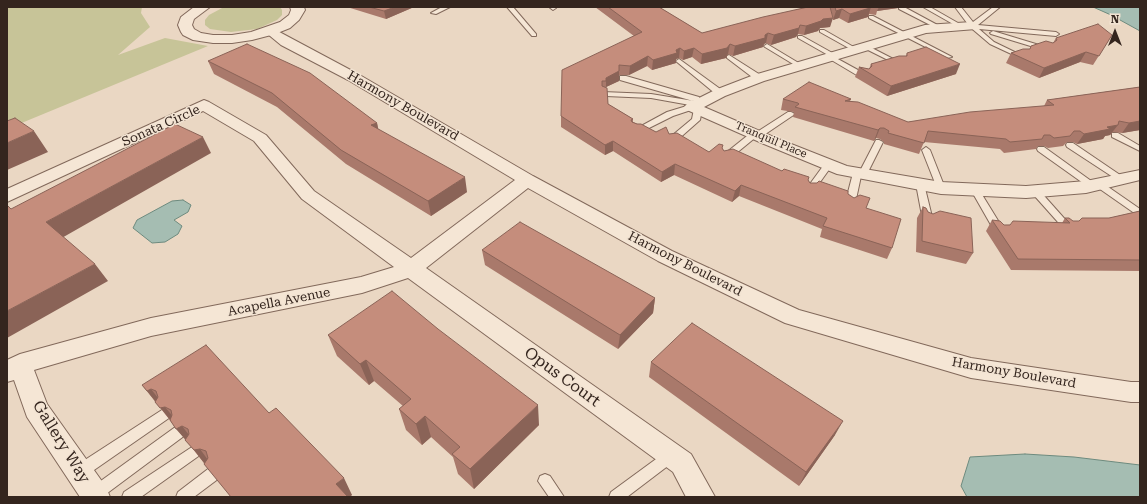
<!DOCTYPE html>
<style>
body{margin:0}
#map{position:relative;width:1147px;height:504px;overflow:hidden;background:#ead7c3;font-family:"Roboto Serif",serif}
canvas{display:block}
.frame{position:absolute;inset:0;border:8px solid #34251e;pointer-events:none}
.north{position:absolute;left:1095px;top:12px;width:40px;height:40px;-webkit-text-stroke:3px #f2e3d2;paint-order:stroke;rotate:0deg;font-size:11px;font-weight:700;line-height:16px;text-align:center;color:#34251e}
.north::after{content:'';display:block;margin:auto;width:14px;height:18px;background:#34251e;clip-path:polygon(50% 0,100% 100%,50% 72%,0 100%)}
</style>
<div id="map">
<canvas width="1147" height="504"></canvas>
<div class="frame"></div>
<div class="north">N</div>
</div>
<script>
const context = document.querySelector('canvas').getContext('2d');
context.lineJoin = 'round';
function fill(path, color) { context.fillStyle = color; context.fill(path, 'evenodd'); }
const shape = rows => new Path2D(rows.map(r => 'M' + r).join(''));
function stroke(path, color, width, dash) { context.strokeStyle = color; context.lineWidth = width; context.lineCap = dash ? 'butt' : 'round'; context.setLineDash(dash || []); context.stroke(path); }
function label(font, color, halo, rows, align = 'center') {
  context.font = font + ' "Roboto Serif",serif'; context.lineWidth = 3; context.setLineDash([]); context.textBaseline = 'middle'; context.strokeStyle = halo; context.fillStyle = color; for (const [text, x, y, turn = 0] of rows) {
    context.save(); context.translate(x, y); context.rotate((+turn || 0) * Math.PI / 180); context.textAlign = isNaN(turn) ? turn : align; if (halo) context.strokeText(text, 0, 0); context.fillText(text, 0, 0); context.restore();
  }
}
const green = shape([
 [7,7,142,7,141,13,150,27,118,55,165,38,208,46,7,129],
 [224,7,280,7,282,10,282,15,277,20,257,29,231,32,210,29,205,25,205,20,209,15]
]);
const water = shape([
 [1093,7,1140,7,1140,31,1111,15,1093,7],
 [183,200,191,205,188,212,174,220,182,226,178,234,165,242,152,243,133,228,137,220,172,201,183,200],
 [1025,454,1074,457,1140,465,1140,497,967,497,961,486,970,457,1025,454]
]);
const service = shape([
 [442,7,450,7,436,14,431,13,442,7],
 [507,7,513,7,536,34,536,36,532,36,507,7],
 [549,7,555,7,556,8,553,10,549,7],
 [899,7,904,7,943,28,938,29,899,9,899,7],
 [923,7,930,7,965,27,960,28,923,7],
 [955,7,961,7,973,22,993,7,1000,7,978,25,1056,32,1059,34,1056,36,979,29,994,42,1025,57,1020,58,990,44,970,27,955,7],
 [869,16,873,16,952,57,947,58,869,18,869,16],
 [820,30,824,30,859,50,854,51,820,32,820,30],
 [993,31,1049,48,1050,49,1047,51,991,34,990,33,993,31],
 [798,36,802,36,836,55,836,58,867,75,866,77,860,77,828,58,827,57,828,55,798,38,798,36],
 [767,44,802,65,803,66,798,67,765,47,764,46,767,44],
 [864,46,868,46,903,64,898,65,864,48,864,46],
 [729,55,762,76,762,80,756,80,727,58,727,56,729,55],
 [679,59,723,91,723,95,717,95,677,62,676,61,679,59],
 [620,76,626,76,699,97,700,99,696,101,693,101,620,80,620,76],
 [603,92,651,94,700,102,700,106,695,106,702,109,700,120,674,143,668,143,667,141,668,139,692,119,694,109,673,116,639,133,636,133,632,131,667,112,690,105,651,98,606,96,603,96,603,92],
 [788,112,791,112,795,114,761,137,756,137,728,160,722,160,721,158,722,156,752,132,757,132,788,112],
 [1112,133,1118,133,1140,146,1140,151,1112,137,1112,133],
 [876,140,879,140,883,142,866,176,861,176,855,204,850,207,847,206,845,204,853,173,857,170,860,171,876,140],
 [1067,143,1073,143,1126,179,1122,182,1119,181,1067,147,1066,145,1067,143],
 [926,147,930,150,945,188,944,190,941,191,937,188,922,150,926,147],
 [1038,147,1044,147,1094,183,1101,182,1140,209,1140,217,1097,187,1090,188,1038,151,1037,149,1038,147],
 [829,161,833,164,813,192,807,192,806,190,807,188,826,162,829,161],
 [920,181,924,184,933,221,928,224,923,221,916,184,920,181],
 [975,187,978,188,1005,232,1003,234,997,234,995,232,971,190,975,187],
 [1035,188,1038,189,1071,226,1073,228,1071,230,1065,230,1032,193,1030,191,1035,188],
 [165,408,169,410,171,414,169,418,84,477,79,478,74,477,72,472,74,467,165,408],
 [179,426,184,428,185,432,184,436,102,497,91,497,89,493,91,488,174,428,179,426],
 [195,445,200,447,202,451,200,455,141,497,122,497,124,492,195,445],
 [672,449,677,451,679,455,677,459,627,497,609,497,611,492,667,451,672,449],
 [213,468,218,469,220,474,218,479,194,497,176,497,178,492,208,469,213,468],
 [545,474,550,476,564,497,549,497,538,481,540,476,545,474]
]);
const minor = shape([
 [972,22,976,23,978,26,976,29,926,33,764,81,725,96,704,107,776,138,847,166,941,182,1026,186,1086,181,1140,170,1140,180,1086,193,1026,198,941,194,837,174,764,144,687,110,684,107,687,104,715,90,754,75,925,25,972,22],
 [270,27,358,74,533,176,672,251,799,310,971,358,1131,382,1140,382,1140,402,1131,402,971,378,785,323,658,261,528,188,426,268,691,454,715,497,686,497,673,472,408,278,362,293,151,336,34,370,47,404,106,487,110,497,80,497,27,417,14,380,7,382,7,360,20,354,151,318,361,277,394,267,302,199,254,141,203,111,7,202,7,189,204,100,209,102,266,135,314,191,411,258,515,180,348,80,281,45,264,31,265,28,270,27]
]);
const tertiary = shape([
 [194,7,210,7,194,19,192,25,194,29,201,33,213,35,232,35,251,32,280,22,289,15,291,10,290,7,304,7,305,10,299,20,290,28,275,34,252,40,232,43,213,43,193,40,183,35,181,32,178,25,181,17,194,7]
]);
const wall = shape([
 [347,7,414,7,386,19],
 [595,7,659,7,702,33,808,7,898,7,898,8,877,11,876,15,869,14,868,17,848,23,839,18,833,20,832,14,830,27,820,28,818,31,804,35,798,34,796,37,771,45,766,43,764,44,763,47,733,56,728,54,726,58,701,64,692,57,683,60,679,58,676,59,676,63,652,70,647,66,629,75,619,75,619,81,606,87,608,104,633,119,633,122,656,132,669,134,709,152,722,148,724,151,808,180,810,183,848,194,866,208,892,248,887,259,820,237,822,229,739,196,732,202,674,175,661,182,613,151,605,155,561,127,561,116,634,36],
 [1112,35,1093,65,1080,62,1039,78,1006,63,1011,53,1030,49,1031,46,1053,43,1056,38],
 [907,53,956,74,887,96,855,77,859,67,869,69,871,64,906,56],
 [208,61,377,123,378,129,467,192,431,216,346,164,277,107,214,74],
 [1140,87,1140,130,1122,133,1113,132,1110,135,1105,136,1103,139,1077,144,1073,142,1067,142,1063,146,1048,148,1044,146,1038,146,1036,149,1004,153,1000,149,924,142,919,154,884,144,884,142,880,139,876,138,874,141,793,117,794,112,781,110,783,99,851,99,850,101,908,122,1044,106,1047,100],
 [923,207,973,253,966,264,916,252,917,218],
 [1140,211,1140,271,1011,270,986,231,992,220,1004,225,1062,223,1065,218,1073,221,1079,221,1109,218],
 [482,250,655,298,653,313,618,349,485,265],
 [328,335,539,425,474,489,458,474,453,457,431,437,422,445,406,430,399,409,403,406,374,381,369,385,337,356],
 [651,362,835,435,799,486,649,377],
 [142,385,269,413,352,495,231,497]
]);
const shadedWall = shape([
 [395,7,414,7,386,19,384,11],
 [871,7,868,17,848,23,850,14],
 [879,7,898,7,898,8,877,11],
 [842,9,839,18,833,20,836,11],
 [833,18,830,27,820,28,818,31,804,35,806,26,823,19],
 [800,25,798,34,796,37,771,45,774,35],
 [768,33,766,43,764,44,763,47,733,56,735,46,765,35],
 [730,44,728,54,726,58,701,64,702,54],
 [680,48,679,58,676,59,676,63,652,70,653,60],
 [694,48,692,57,683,60,684,51],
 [1086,52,1080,62,1039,78,1044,68],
 [648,56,647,66,629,75,630,66],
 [960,64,956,74,887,96,891,86],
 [619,71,619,81,606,87,606,78],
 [1140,121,1140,130,1122,133,1129,123],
 [377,123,380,137,371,125],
 [1118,125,1110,135,1105,136,1103,139,1077,144,1084,134,1107,127],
 [880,128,876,138,874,141,878,130],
 [34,131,48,152,7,170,7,143],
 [203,137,211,153,60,239,46,222],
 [613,141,613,151,605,155,605,145],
 [675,164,674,175,661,182,662,172],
 [465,177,467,192,431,216,428,201],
 [741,185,739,196,732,202,735,191],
 [95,264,108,281,7,338,7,311],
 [655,298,653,313,618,349,620,335],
 [366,360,374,381,369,385,360,364],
 [151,389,165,407,180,425,175,426,147,391],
 [538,405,539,425,474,489,470,469],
 [425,416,431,437,422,445,416,424],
 [843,421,835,435,799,486,806,472],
 [182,426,196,444,191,446,176,429],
 [200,449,213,467,208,468,194,450],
 [344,478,352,495,350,497,343,497,336,484]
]);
const building = shape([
 [369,7,395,7,384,11,369,7],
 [608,7,659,7,702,33,763,17,808,7,830,7,833,18,823,19,821,21,806,26,800,25,799,28,774,35,768,33,765,35,765,38,735,46,730,44,727,48,702,54,694,48,684,51,680,48,676,50,677,53,653,60,648,56,630,66,619,65,619,71,606,78,606,81,602,81,602,86,607,88,608,104,633,119,631,120,632,122,637,124,641,124,656,132,666,127,669,134,677,133,709,152,719,144,723,145,722,148,724,151,733,149,782,171,784,169,809,177,808,180,810,183,817,183,819,181,848,191,848,194,854,198,860,195,870,198,866,208,901,219,892,248,823,226,827,218,741,185,735,191,675,164,662,172,613,141,605,145,561,116,562,70,642,32,608,7],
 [835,7,871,7,870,8,850,14,842,9,836,11,835,7],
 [1098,24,1112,35,1099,56,1086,52,1044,68,1011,53,1023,49,1030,49,1031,46,1046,41,1053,43,1057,40,1056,38,1098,24],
 [247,44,310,73,377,123,371,125,465,177,428,201,341,150,272,93,208,61,247,44],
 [926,47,960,64,891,86,859,67,869,69,872,66,871,64,899,56,907,56,907,53,926,47],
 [809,82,851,99,845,101,858,102,908,122,970,112,1054,105,1047,100,1140,87,1140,121,1129,123,1119,121,1118,125,1107,127,1110,129,1084,134,1080,131,1074,131,1070,136,1054,138,1050,135,1044,135,1042,139,1010,142,1006,139,928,131,924,143,888,133,889,131,884,128,880,128,878,130,795,107,799,104,798,103,783,99,809,82],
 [15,118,34,131,7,143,7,121,15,118],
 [175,124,203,137,46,222,95,264,7,311,7,205,11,209,175,124],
 [923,207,926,208,928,212,933,214,940,211,971,218,973,253,922,241,923,207],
 [1140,211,1140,260,1018,259,992,220,1000,221,1004,225,1010,225,1013,221,1070,223,1065,218,1069,218,1073,221,1079,221,1082,218,1109,218,1140,211],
 [520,222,655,298,620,335,482,250,520,222],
 [392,291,438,329,538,405,470,469,452,454,460,447,425,416,416,424,399,409,411,399,366,360,360,364,328,335,392,291],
 [692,323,843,421,806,472,651,362,692,323],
 [206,345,269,413,276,408,344,478,336,484,348,497,231,497,204,464,208,458,206,451,200,449,194,450,185,440,189,434,188,429,182,426,176,429,170,420,172,415,171,410,165,407,160,408,155,402,158,397,156,391,151,389,147,391,142,385,206,345]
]);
const farStreetnames = [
 ["Tranquil Place",771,140,23]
];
const streetNames = [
 ["Harmony Boulevard",403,106,30],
 ["Sonata Circle",161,126,-24],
 ["Harmony Boulevard",685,264,27],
 ["Acapella Avenue",279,302,-11],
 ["Harmony Boulevard",1014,373,10]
];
const nearStreetnames = [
 ["Opus Court",562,377,36],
 ["Gallery Way",61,442,58]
];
fill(green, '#c7c498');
fill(water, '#a5bdb2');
stroke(water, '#6d8a7e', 1);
stroke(service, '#82695b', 2);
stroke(minor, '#82695b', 2);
stroke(tertiary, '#82695b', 2);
fill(service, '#f5e6d5');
fill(minor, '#f5e6d5');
fill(tertiary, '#f5e6d5');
fill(wall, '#a9796b');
fill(shadedWall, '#8a6357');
fill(building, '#c58d7c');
stroke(building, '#8a6357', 1);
label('11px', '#34251e', '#f2e3d2', farStreetnames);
label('13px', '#34251e', '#f2e3d2', streetNames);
label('16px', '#34251e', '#f2e3d2', nearStreetnames);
</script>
